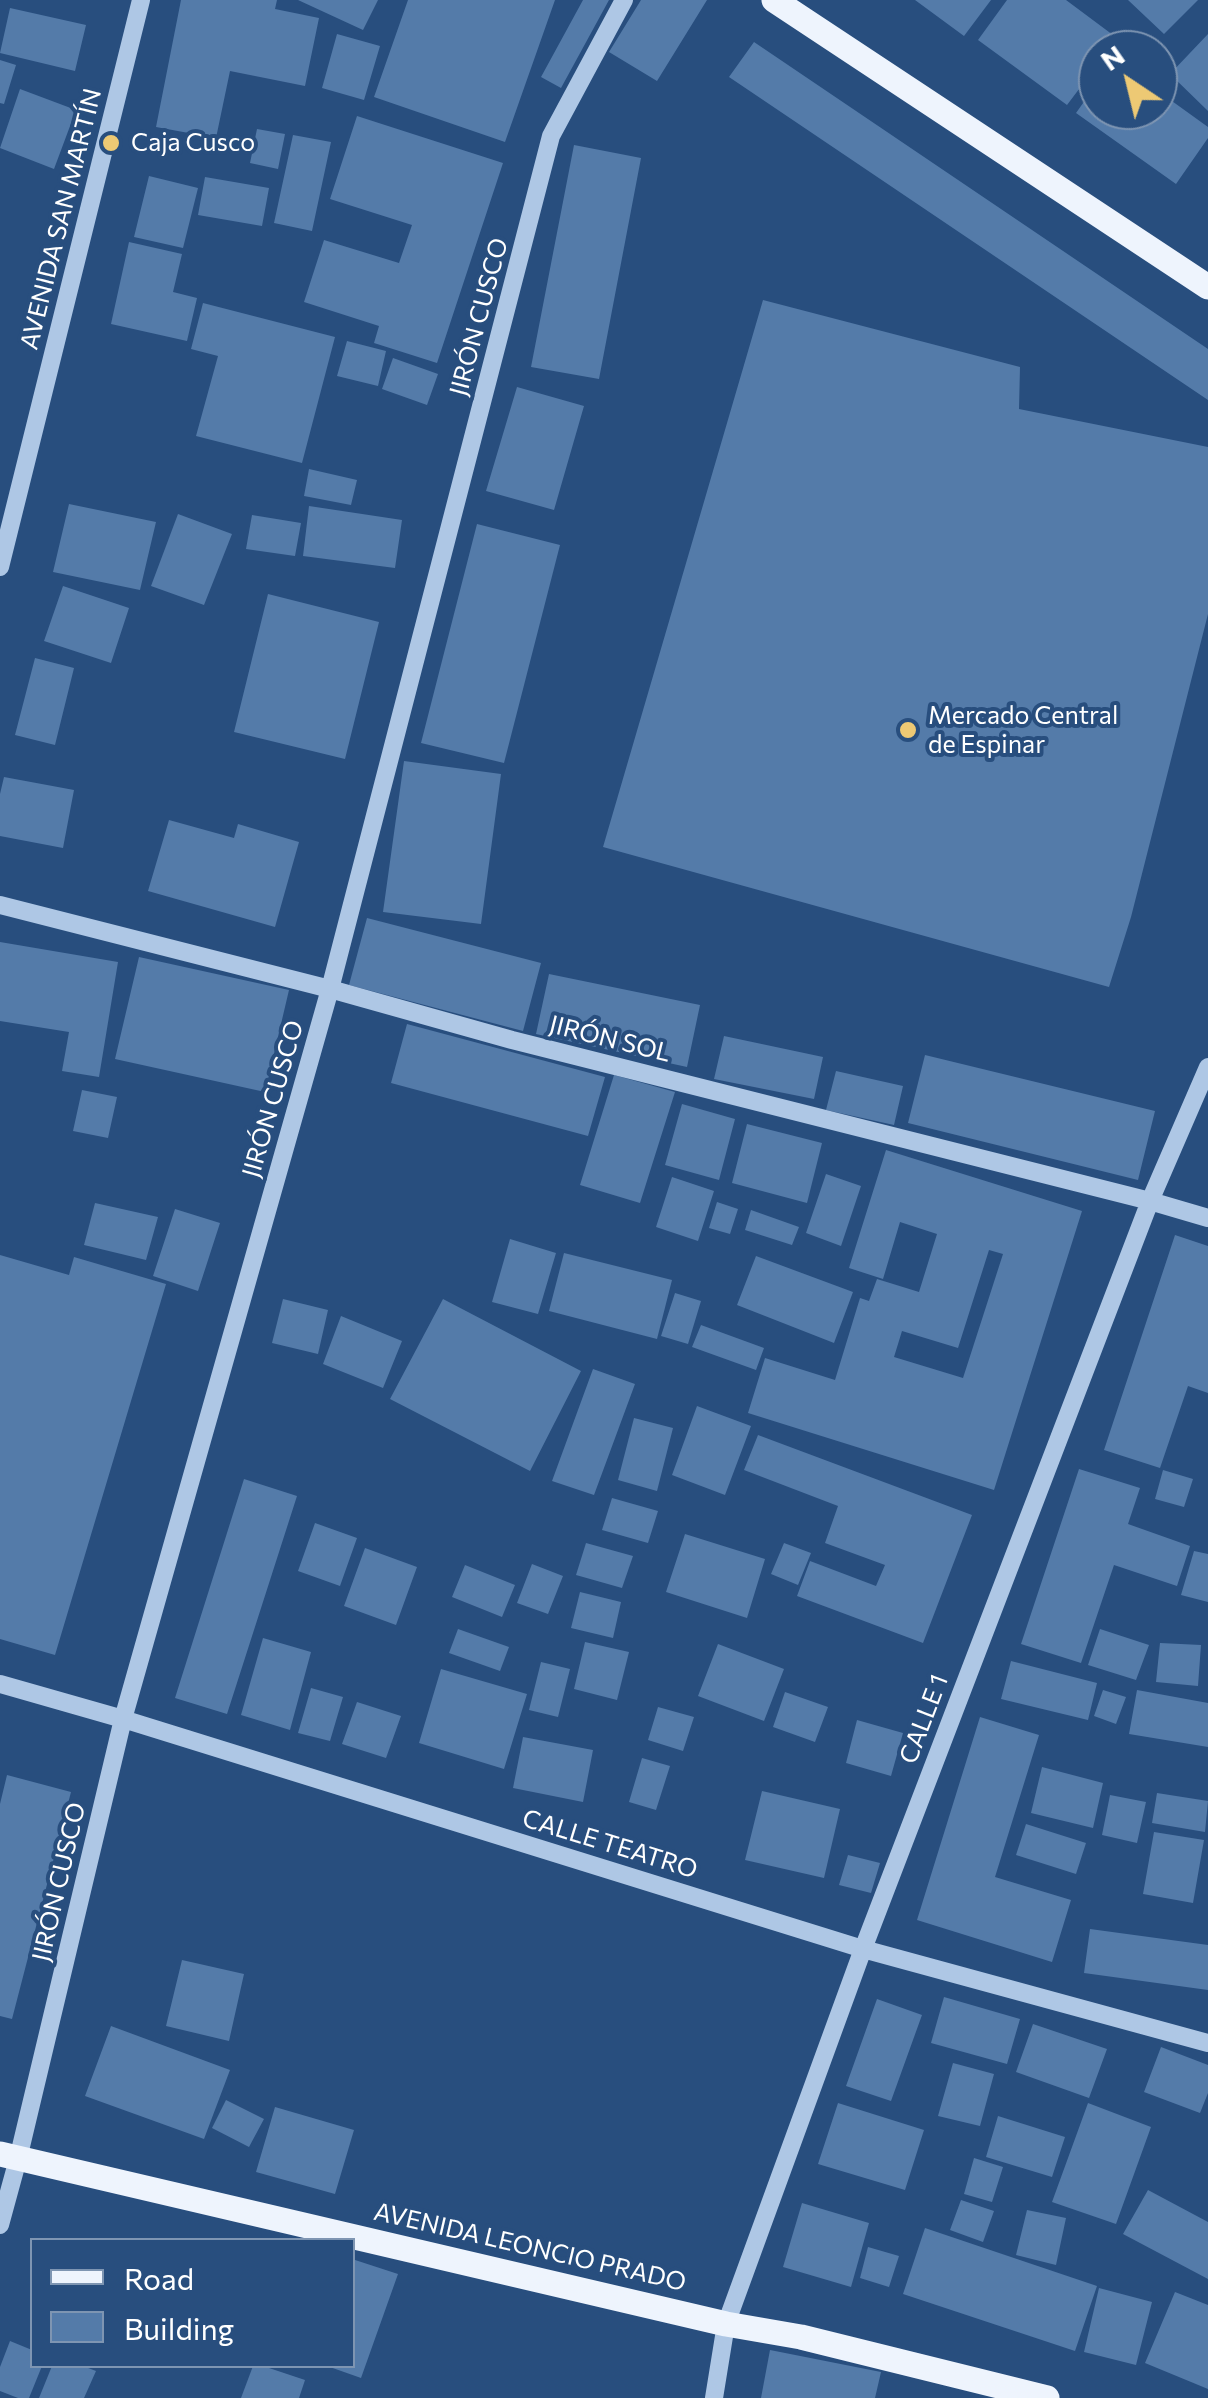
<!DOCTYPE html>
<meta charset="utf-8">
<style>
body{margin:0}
#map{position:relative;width:1208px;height:2398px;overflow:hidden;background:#284e7e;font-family:Commissioner,sans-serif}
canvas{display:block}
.legend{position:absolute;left:30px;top:2238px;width:325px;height:130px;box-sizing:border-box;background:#284e7e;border:2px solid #7e95b2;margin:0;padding:12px 18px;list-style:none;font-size:30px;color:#fff}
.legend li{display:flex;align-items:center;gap:20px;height:50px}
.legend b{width:50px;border:2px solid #7e95b2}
.north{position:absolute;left:1078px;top:30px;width:100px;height:100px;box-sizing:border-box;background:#284e7e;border:2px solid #7e95b2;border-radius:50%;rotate:325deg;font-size:28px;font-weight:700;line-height:40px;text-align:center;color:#fff}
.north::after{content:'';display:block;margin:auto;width:35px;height:45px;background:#edc974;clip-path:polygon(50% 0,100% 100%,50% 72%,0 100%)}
</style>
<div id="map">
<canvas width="1208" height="2398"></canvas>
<ul class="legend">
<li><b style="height:12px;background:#eef4fd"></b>Road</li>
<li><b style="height:28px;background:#547ba9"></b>Building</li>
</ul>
<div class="north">N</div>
</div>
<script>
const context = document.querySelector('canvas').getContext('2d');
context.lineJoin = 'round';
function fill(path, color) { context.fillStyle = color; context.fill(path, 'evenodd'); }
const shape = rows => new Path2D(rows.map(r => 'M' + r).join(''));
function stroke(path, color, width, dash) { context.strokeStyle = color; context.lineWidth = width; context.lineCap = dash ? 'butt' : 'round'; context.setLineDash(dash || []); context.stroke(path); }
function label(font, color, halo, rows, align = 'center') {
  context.font = font + ' Commissioner,sans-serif'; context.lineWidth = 8; context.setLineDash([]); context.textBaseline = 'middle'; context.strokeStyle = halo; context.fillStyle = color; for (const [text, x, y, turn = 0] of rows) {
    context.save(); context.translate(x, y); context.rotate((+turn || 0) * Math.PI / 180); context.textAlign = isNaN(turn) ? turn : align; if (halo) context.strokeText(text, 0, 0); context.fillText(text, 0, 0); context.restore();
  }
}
const building = shape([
 [181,0,277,0,275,9,319,18,305,86,230,71,216,138,156,127],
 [298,0,378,0,363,30],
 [408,0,555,0,505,142,374,97],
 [583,0,609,0,561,88,541,77],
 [641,0,707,0,657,81,609,52],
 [915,0,991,0,964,36],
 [1007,0,1066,0,1117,38,1108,50,1098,50,1098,64,1067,105,978,40],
 [1128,0,1198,0,1164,34],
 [10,8,86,25,75,71,0,53],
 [337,34,380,46,364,100,322,88],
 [1208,34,1208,111,1170,74],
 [754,42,1208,349,1208,400,729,77],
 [0,60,16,65,4,104,0,103],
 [1098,82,1098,110,1158,110,1158,91,1208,127,1208,138,1176,184,1076,113],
 [20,89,76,110,54,169,0,148],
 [357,116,503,163,437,363,374,343,379,326,304,302,324,240,399,263,412,225,330,199],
 [257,129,285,134,278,169,250,163],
 [293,135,331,142,312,231,274,223],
 [574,145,641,158,599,379,531,367],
 [149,176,198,188,183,248,134,237],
 [205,177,269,188,262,226,198,215],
 [129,242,182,254,173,292,197,298,187,341,111,324],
 [763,300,1020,367,1019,409,1208,447,1208,614,1131,917,1109,987,603,847],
 [203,303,335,337,302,463,196,436,218,356,191,349],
 [347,341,386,351,378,386,337,376],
 [393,358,438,374,427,405,382,389],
 [517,387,584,406,554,510,486,491],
 [309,469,357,480,351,505,304,496],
 [69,504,156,522,140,590,53,572],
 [309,506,402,520,395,568,303,556],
 [178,514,232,534,204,605,151,586],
 [252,515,301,523,295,556,246,549],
 [477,524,560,545,504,763,421,743],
 [63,586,129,608,111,663,44,641],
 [268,594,379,622,345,759,234,732],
 [35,658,74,668,55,745,15,735],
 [404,761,501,774,481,924,383,912],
 [4,777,74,790,63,848,0,836,0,794],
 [169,820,234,838,238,824,299,842,275,927,148,891],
 [367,918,541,963,523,1031,349,985],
 [0,942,118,962,99,1077,62,1071,69,1032,0,1021],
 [139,957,289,990,265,1092,115,1059],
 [549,974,700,1005,687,1067,536,1034],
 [407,1024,605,1077,588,1136,391,1083],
 [724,1036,823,1057,814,1099,714,1079],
 [925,1055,1155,1111,1138,1180,908,1123],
 [836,1071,903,1086,894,1125,826,1110],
 [614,1075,675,1092,640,1203,580,1185],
 [82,1090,117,1097,108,1138,73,1131],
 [682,1104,735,1119,719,1180,665,1165],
 [747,1124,822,1143,807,1203,732,1183],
 [886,1150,1082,1211,994,1490,748,1413,765,1358,835,1380,860,1298,869,1301,877,1279,919,1292,937,1234,900,1222,883,1279,849,1268],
 [989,1250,1003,1254,963,1378,894,1357,902,1331,958,1348],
 [826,1174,861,1186,841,1246,806,1233],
 [672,1177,714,1191,698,1241,656,1227],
 [717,1202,738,1209,730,1234,709,1228],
 [95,1203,158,1217,146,1260,84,1245],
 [175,1209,220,1223,198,1291,153,1276],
 [751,1210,799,1227,792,1245,745,1230],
 [1175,1235,1208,1246,1208,1393,1188,1386,1160,1468,1104,1450],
 [510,1239,556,1253,538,1314,492,1302],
 [564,1253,672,1280,657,1339,549,1311],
 [0,1255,69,1275,74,1257,166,1284,55,1655,0,1639],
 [756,1256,853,1292,834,1343,737,1305],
 [675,1293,701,1301,688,1344,661,1336],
 [283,1299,328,1310,318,1354,272,1343],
 [443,1299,581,1371,530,1471,390,1399],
 [341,1316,402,1341,383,1388,323,1364],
 [701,1325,764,1348,756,1370,692,1347],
 [593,1369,635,1384,594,1495,552,1481],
 [697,1406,751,1426,725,1495,672,1475],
 [634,1418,673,1428,657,1491,618,1480],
 [758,1435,972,1515,923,1643,797,1596,810,1561,876,1586,885,1565,825,1543,838,1506,744,1470],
 [1079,1469,1140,1488,1128,1524,1190,1546,1177,1586,1114,1565,1081,1663,1021,1644],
 [1163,1470,1193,1479,1184,1507,1155,1499],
 [244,1479,297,1496,227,1714,175,1698],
 [612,1498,658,1511,648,1543,602,1530],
 [315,1523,357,1538,340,1586,298,1571],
 [685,1534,765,1559,747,1618,666,1592],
 [586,1543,633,1556,622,1588,576,1575],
 [784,1543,811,1553,798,1585,771,1574],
 [365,1548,417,1567,396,1625,344,1606],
 [1194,1551,1208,1554,1208,1602,1181,1595],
 [532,1564,563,1576,548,1614,517,1603],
 [465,1565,515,1585,502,1617,452,1597],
 [580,1592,621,1602,613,1638,571,1628],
 [458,1629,509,1647,500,1671,449,1653],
 [1100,1629,1149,1645,1136,1680,1088,1665],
 [263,1638,311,1652,290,1730,241,1715],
 [585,1642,629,1652,617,1700,574,1689],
 [1160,1643,1201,1645,1198,1686,1156,1682],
 [718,1644,784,1669,764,1721,698,1696],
 [1011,1661,1097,1683,1088,1720,1001,1699],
 [541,1662,570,1669,558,1717,529,1710],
 [441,1669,527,1694,504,1769,419,1743],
 [311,1688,343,1697,330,1741,298,1733],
 [1103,1690,1126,1697,1116,1724,1094,1716],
 [1137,1690,1208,1703,1208,1747,1129,1734],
 [785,1692,828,1707,815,1742,773,1727],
 [357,1702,401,1716,386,1758,342,1744],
 [658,1707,694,1717,683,1751,648,1740],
 [980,1717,1039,1735,995,1877,1071,1900,1052,1962,917,1920],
 [857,1720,903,1733,891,1776,846,1763],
 [523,1737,593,1750,583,1802,513,1788],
 [642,1758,670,1766,656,1810,629,1802],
 [1042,1767,1103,1783,1093,1828,1031,1813],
 [7,1775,71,1792,12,2019,0,2016,0,1804],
 [762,1791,840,1809,824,1878,745,1860],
 [1157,1793,1208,1801,1205,1832,1152,1823],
 [1110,1795,1146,1802,1137,1843,1102,1835],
 [1026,1824,1086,1843,1076,1874,1016,1855],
 [1154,1832,1204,1840,1193,1903,1143,1894],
 [848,1855,880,1863,871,1893,839,1885],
 [1090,1929,1208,1945,1208,1990,1084,1973],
 [182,1960,244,1974,229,2041,166,2026],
 [944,1997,1020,2019,1007,2064,931,2043],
 [877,1999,922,2015,891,2101,846,2086],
 [1033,2024,1107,2049,1089,2098,1016,2072],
 [111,2026,230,2070,204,2139,85,2096],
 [1161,2047,1208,2065,1208,2093,1200,2113,1144,2092],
 [953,2063,994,2074,980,2126,938,2116],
 [226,2100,264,2119,249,2147,212,2128],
 [838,2103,924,2130,905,2190,818,2164],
 [1088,2103,1151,2127,1116,2224,1052,2202],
 [275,2107,354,2130,335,2194,256,2172],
 [998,2116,1065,2137,1052,2177,986,2157],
 [974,2158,1003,2167,992,2202,964,2194],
 [1148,2190,1208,2222,1208,2279,1123,2234],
 [961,2200,994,2211,983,2242,950,2230],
 [802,2203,869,2223,851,2287,783,2267],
 [1027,2210,1066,2218,1056,2265,1016,2255],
 [925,2228,1097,2286,1075,2351,903,2294],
 [868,2247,899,2256,889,2287,860,2278],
 [352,2259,398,2274,361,2378,327,2366,352,2366],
 [1099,2288,1152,2302,1136,2365,1084,2352],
 [1175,2292,1208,2305,1208,2389,1145,2363],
 [10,2341,32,2350,32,2366,42,2366,29,2398,18,2398,0,2391,0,2367],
 [770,2350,881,2372,875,2398,761,2398],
 [52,2366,83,2366,96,2371,84,2398,39,2398],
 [253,2366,263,2366,305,2380,299,2398,241,2398]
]);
const minor = shape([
 [0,567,141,0],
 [0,905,330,989,512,1040,1150,1201,1208,1218],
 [0,1684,123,1719,863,1949,1208,2043],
 [0,2225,18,2159,123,1719,330,989,551,136,624,0],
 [714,2398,726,2324,863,1949,1150,1201,1208,1067]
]);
const major = shape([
 [774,0,1208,287],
 [0,2154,726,2324,801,2337,1047,2398]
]);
const markers = [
 [111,143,10,"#edc974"],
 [908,730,10,"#edc974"]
];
const poiNames = [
 ["Caja Cusco",131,143],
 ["Mercado Central",928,716],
 ["de Espinar",928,745]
];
const streetNames = [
 ["AVENIDA SAN MARTÍN",61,219,-76],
 ["JIRÓN CUSCO",479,317,-75],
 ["JIRÓN SOL",610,1039,14],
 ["JIRÓN CUSCO",273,1099,-74],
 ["CALLE 1",924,1719,-69],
 ["CALLE TEATRO",610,1844,17],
 ["JIRÓN CUSCO",59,1882,-77],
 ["AVENIDA LEONCIO PRADO",530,2247,13]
];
fill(building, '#547ba9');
stroke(minor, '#aec7e5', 18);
stroke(major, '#eef4fd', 25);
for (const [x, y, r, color] of markers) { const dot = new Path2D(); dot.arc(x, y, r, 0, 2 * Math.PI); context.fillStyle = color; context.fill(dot); stroke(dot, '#284e7e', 4); }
label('25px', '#fff', '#284e7e', poiNames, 'left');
label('25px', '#fff', '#284e7e', streetNames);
</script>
